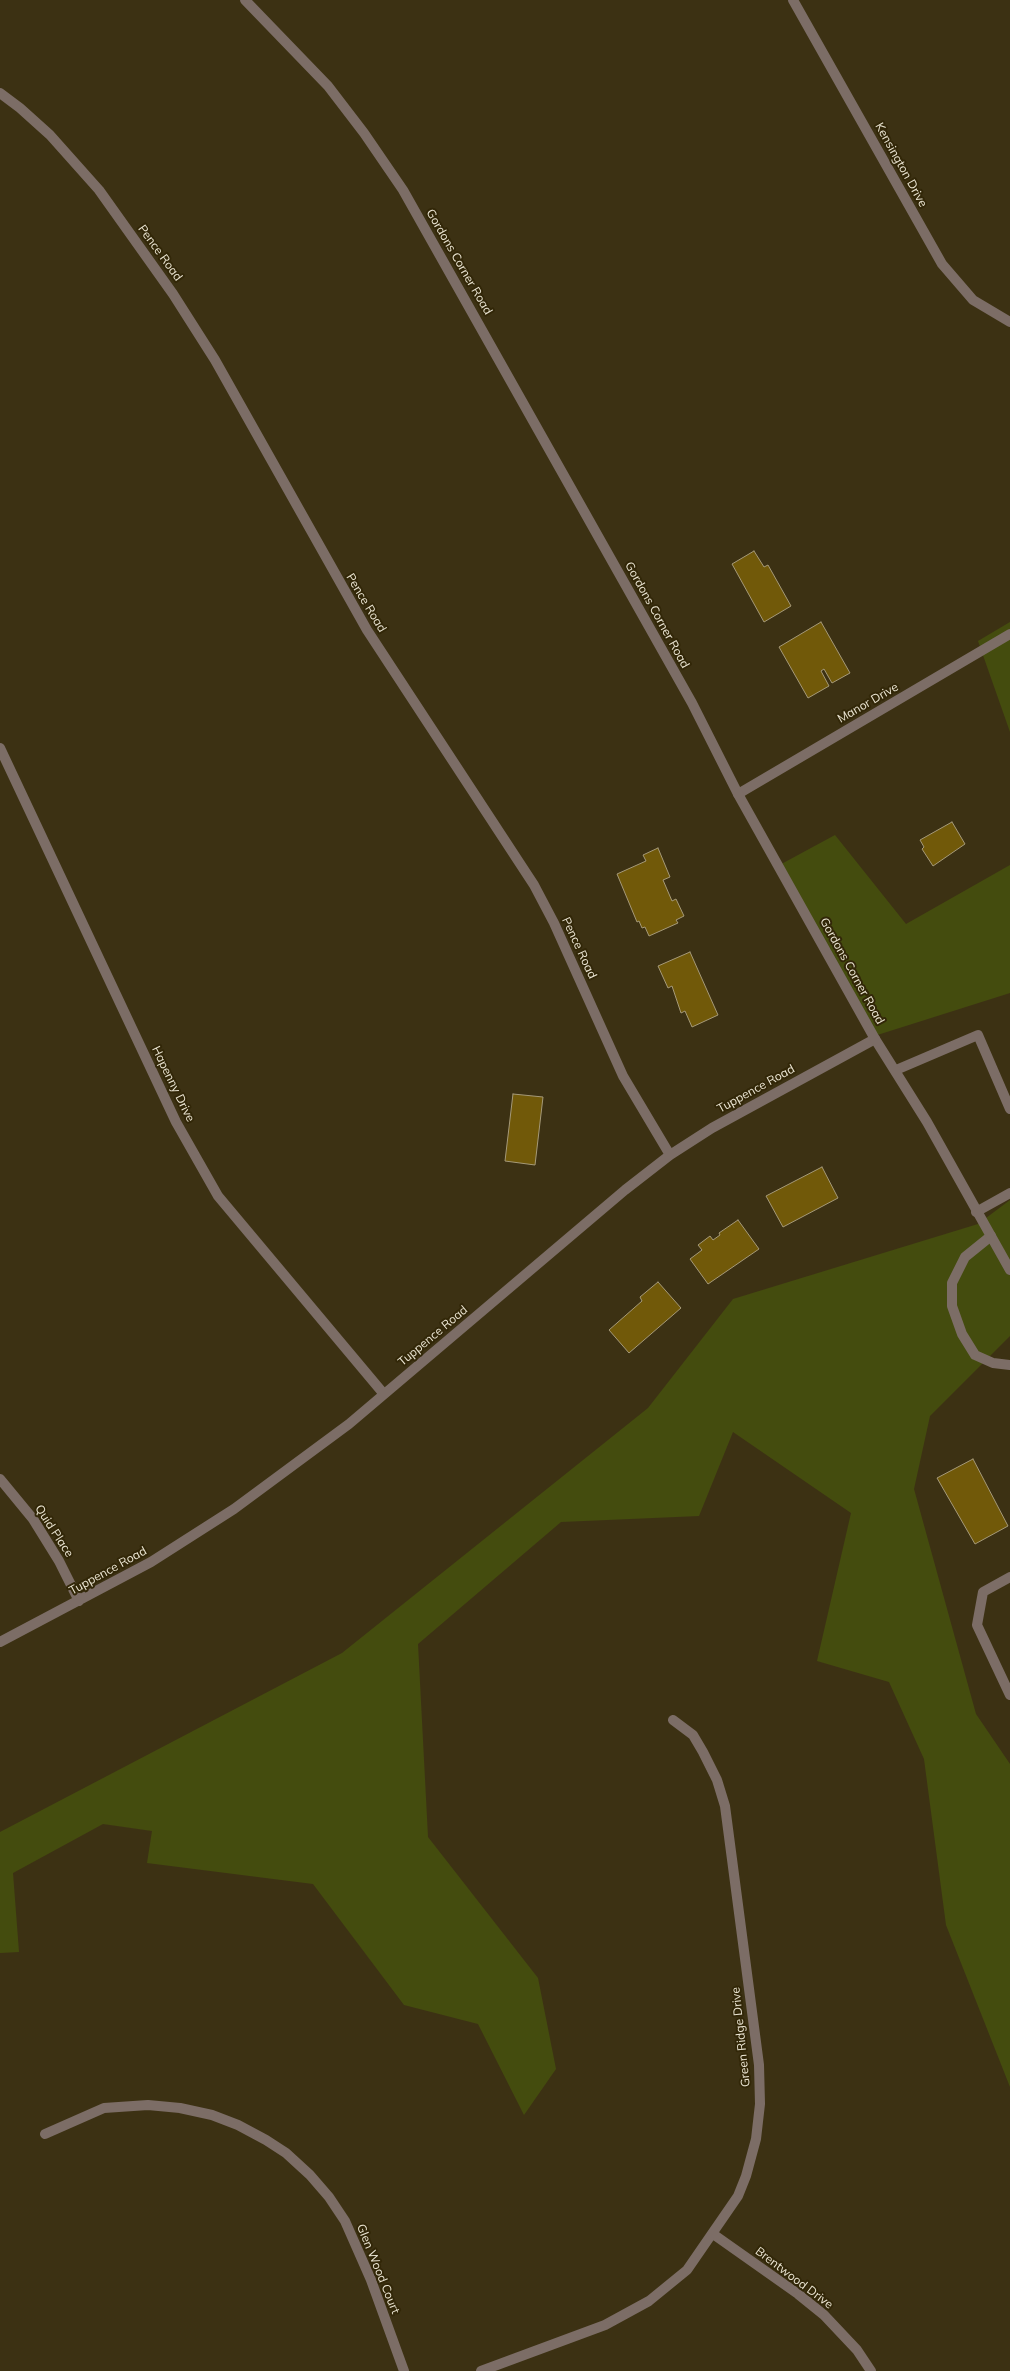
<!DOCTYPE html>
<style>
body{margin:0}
canvas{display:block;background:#3c3113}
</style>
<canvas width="1010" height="2371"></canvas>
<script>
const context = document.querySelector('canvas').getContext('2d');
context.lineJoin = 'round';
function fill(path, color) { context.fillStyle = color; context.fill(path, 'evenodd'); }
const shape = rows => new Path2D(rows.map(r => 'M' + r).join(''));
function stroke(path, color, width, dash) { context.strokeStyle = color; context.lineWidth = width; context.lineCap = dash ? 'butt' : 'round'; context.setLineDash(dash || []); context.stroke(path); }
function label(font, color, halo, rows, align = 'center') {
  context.font = font + ' Mulish,sans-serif'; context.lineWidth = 4; context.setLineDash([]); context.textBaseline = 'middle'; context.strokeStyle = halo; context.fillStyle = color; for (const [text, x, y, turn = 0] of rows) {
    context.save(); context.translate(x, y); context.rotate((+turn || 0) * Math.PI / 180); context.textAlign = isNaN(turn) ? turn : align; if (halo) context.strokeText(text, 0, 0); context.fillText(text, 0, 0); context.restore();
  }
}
const green = shape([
 [1010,622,1010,732,978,641],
 [835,835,906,924,1010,865,1010,993,871,1037,774,868],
 [1010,1200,1010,1336,930,1416,914,1489,976,1714,1010,1764,1010,2087,946,1925,924,1759,889,1682,817,1661,851,1513,733,1432,699,1516,561,1522,418,1644,428,1837,538,1978,556,2069,524,2115,478,2024,404,2005,313,1884,147,1863,152,1831,103,1824,13,1873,19,1952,0,1953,0,1832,342,1653,648,1408,733,1299,978,1224]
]);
const building = shape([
 [754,551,764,567,768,565,791,606,764,622,732,564,754,551],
 [821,622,850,673,832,683,824,669,821,671,829,686,808,698,779,647,821,622],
 [952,822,965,844,933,866,922,849,924,847,920,840,952,822],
 [658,848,670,877,663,880,672,901,676,899,684,916,676,920,678,923,649,936,645,927,642,928,639,921,637,922,617,874,646,861,643,855,658,848],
 [690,952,718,1015,692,1027,685,1011,681,1013,672,986,668,988,658,966,690,952],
 [513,1094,543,1097,535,1165,505,1161,513,1094],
 [822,1167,838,1198,783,1227,766,1196,822,1167],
 [738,1220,759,1249,708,1284,690,1259,702,1250,698,1245,710,1236,713,1240,720,1235,719,1233,738,1220],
 [658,1282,681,1308,629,1353,609,1330,642,1301,640,1297,658,1282],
 [973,1459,1008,1526,975,1544,937,1478,973,1459]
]);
const service = shape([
 [896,1070,978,1035,1010,1109],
 [976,1212,1010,1193],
 [991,1236,965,1257,952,1283,952,1306,962,1334,975,1355,993,1363,1010,1365],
 [1010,1577,983,1592,977,1625,1010,1695]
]);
const minor = shape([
 [793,0,942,264,973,300,1010,322],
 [0,93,20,108,50,135,99,190,173,294,215,360,367,630,534,885,554,923,623,1076,670,1155],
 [0,748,176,1122,218,1196,383,1393],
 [738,794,1010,634],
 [0,1479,33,1519,59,1561,79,1601],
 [0,1642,151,1562,234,1509,349,1424,625,1190,670,1155,712,1128,875,1039],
 [45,2134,104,2108,148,2105,180,2108,212,2115,238,2125,266,2140,286,2153,310,2175,329,2197,345,2221,371,2280,404,2371],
 [713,2234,798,2294,824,2315,857,2350,871,2371],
 [481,2371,605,2325,649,2301,687,2270,738,2196,746,2176,756,2139,760,2104,759,2065,725,1806,717,1780,703,1752,693,1735,673,1720]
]);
const tertiary = shape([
 [245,0,328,86,364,133,403,190,692,703,738,794,875,1039,927,1122,1010,1270]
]);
const streetNames = [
 ["Kensington Drive",901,165,61],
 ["Pence Road",160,253,54],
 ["Gordons Corner Road",459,262,60],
 ["Pence Road",366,603,59],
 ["Gordons Corner Road",657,615,61],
 ["Manor Drive",868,703,-30],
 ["Pence Road",579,948,65],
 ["Gordons Corner Road",852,971,61],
 ["Hapenny Drive",173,1084,64],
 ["Tuppence Road",756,1089,-29],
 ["Tuppence Road",433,1336,-40],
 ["Quid Place",54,1531,57],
 ["Tuppence Road",108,1571,-29],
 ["Green Ridge Drive",741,2037,-96],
 ["Glen Wood Court",378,2269,68],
 ["Brentwood Drive",794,2278,37]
];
fill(green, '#444c0e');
fill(building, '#715909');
stroke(building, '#a59978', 1);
stroke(service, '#7c6d66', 10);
stroke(minor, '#7c6d66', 10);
stroke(tertiary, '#7c6d66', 10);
label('12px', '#ece6d4', '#322708', streetNames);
</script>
